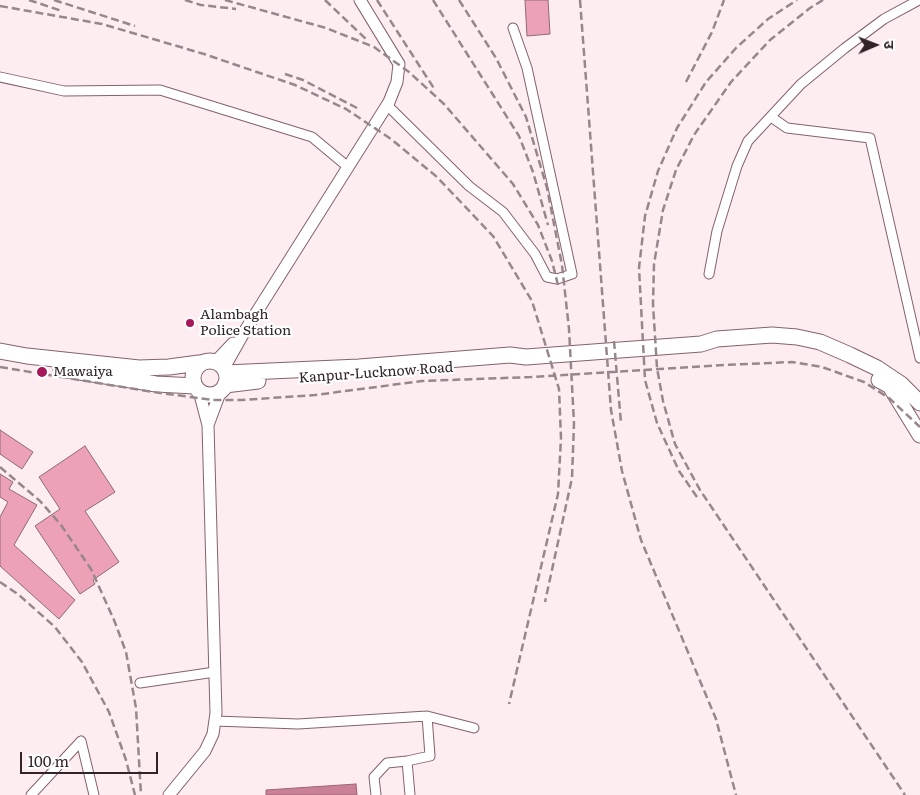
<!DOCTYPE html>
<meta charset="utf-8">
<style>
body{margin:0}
#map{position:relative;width:920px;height:795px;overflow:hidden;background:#fdecf0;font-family:Literata,"Noto Sans Devanagari",serif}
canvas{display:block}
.north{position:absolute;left:850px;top:20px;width:50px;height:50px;-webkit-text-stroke:4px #fff;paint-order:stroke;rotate:89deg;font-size:14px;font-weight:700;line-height:20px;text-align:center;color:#322328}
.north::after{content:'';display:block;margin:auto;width:18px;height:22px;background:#322328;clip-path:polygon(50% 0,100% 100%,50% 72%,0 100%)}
.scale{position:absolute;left:20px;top:752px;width:138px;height:22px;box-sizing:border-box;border:2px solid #322328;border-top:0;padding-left:6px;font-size:15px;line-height:18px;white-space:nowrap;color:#322328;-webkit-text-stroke:4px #fff;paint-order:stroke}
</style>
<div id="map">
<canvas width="920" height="795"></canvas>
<div class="north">उ</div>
<div class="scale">100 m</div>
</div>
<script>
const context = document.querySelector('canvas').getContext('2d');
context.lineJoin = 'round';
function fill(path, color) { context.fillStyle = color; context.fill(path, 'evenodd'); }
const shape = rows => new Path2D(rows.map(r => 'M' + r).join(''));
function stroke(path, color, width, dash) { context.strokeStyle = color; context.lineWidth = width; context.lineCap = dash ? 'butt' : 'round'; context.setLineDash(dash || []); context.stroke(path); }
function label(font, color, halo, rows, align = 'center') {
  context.font = font + ' Literata,serif'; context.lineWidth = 4.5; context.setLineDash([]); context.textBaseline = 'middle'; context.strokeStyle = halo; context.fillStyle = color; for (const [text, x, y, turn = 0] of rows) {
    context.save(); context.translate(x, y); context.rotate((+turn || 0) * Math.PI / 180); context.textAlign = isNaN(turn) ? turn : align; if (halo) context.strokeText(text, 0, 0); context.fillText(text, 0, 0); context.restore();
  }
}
const water = shape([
 [356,784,357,795,266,795,266,790,356,784]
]);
const building = shape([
 [525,0,548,0,550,34,527,36,525,0],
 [0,430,33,452,22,469,0,454,0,430],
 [85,446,115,492,85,511,119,562,93,580,95,584,80,594,35,526,60,509,39,477,85,446],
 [0,474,13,482,9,489,37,505,14,545,75,600,59,619,0,566,0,517,8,502,0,497,0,474]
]);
const minor = shape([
 [0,77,64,91,160,90,312,137,348,167],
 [387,105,469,186,503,212,535,254,547,277,557,279,572,274,527,68,513,28],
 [771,117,787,128,870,138,920,358],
 [709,274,717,231,737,166,748,141,801,84,845,48,884,19,919,0],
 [140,683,215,672],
 [215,721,298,724,427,716,474,728],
 [81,741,94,795],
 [407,761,410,795],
 [31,795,81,741],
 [376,795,374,777,387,763,407,761,430,756,427,716]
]);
const tertiary = shape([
 [215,362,233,343],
 [224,368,246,329,389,102,397,82,399,64,360,0],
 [208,425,221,390],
 [169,795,205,751,213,734,216,713,208,425,199,391]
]);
const primary = shape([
 [0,351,27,356,139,368,169,367,199,363],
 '193 378a17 17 0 1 1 34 0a17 17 0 1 1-34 0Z',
 [61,369,156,384,195,386],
 [226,373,359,367,510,355,526,357,701,344,717,339,772,335,797,337,820,342,850,355,877,368,901,384,920,403],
 [879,380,890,386,920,435],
 [225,385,258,381]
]);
const rail = shape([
 [29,0,62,11],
 [54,0,135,26],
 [185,0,201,5,236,9],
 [225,0,326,28,374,47,409,72,444,104,513,184,538,225,552,261,558,285],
 [325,0,368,41],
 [377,0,435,90],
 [433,0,519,136,533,172,548,225],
 [459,0,496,58,526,117,547,188,562,265,569,329,574,423,572,478,545,602],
 [580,0,611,410,622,471,641,540,716,719,736,795],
 [823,0,810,8,770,40,731,82,694,135,676,170,663,210,654,264,653,304,657,368,663,401,675,444,700,490,905,795],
 [0,6,102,24,204,54,295,85,346,109,391,139,437,177,493,236,532,301,559,389,561,438,558,494,509,704],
 [285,74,303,80,357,108],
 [686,82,712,32,724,0],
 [614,341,621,423],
 [0,367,153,392,213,400,242,400,315,395,422,381,531,377,725,365,792,362,822,367,864,382,889,398,920,427],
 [0,467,40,501,61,525,91,569,114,620,126,652,136,708,141,795],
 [697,497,679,471,657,423,645,380,639,268,645,216,658,171,677,128,706,82,736,48,768,19,797,0],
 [0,582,19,595,55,627,82,662,109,712,126,760,135,795]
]);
const markers = [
 [190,323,5,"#a6185a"],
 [42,372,6,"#a6185a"]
];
const poiNames = [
 ["Alambagh",200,315],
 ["Police Station",200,331],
 ["Mawaiya",53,372]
];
const streetNames = [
 ["Kanpur-Lucknow Road",376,373,-4]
];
fill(water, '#ca8197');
stroke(water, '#9c6576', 1);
fill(building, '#eda1b7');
stroke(building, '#8d6a74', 1);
stroke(minor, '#84626b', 11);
stroke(tertiary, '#84626b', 13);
stroke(primary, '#84626b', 17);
stroke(minor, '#fff', 9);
stroke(tertiary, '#fff', 11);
stroke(primary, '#fff', 15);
stroke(rail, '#97878c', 2.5, [8, 4]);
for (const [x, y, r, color] of markers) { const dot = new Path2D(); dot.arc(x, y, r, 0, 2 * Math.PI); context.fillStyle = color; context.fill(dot); stroke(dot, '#fff', 2); }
label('14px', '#322328', '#fff', poiNames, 'left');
label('14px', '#322328', '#fff', streetNames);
</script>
